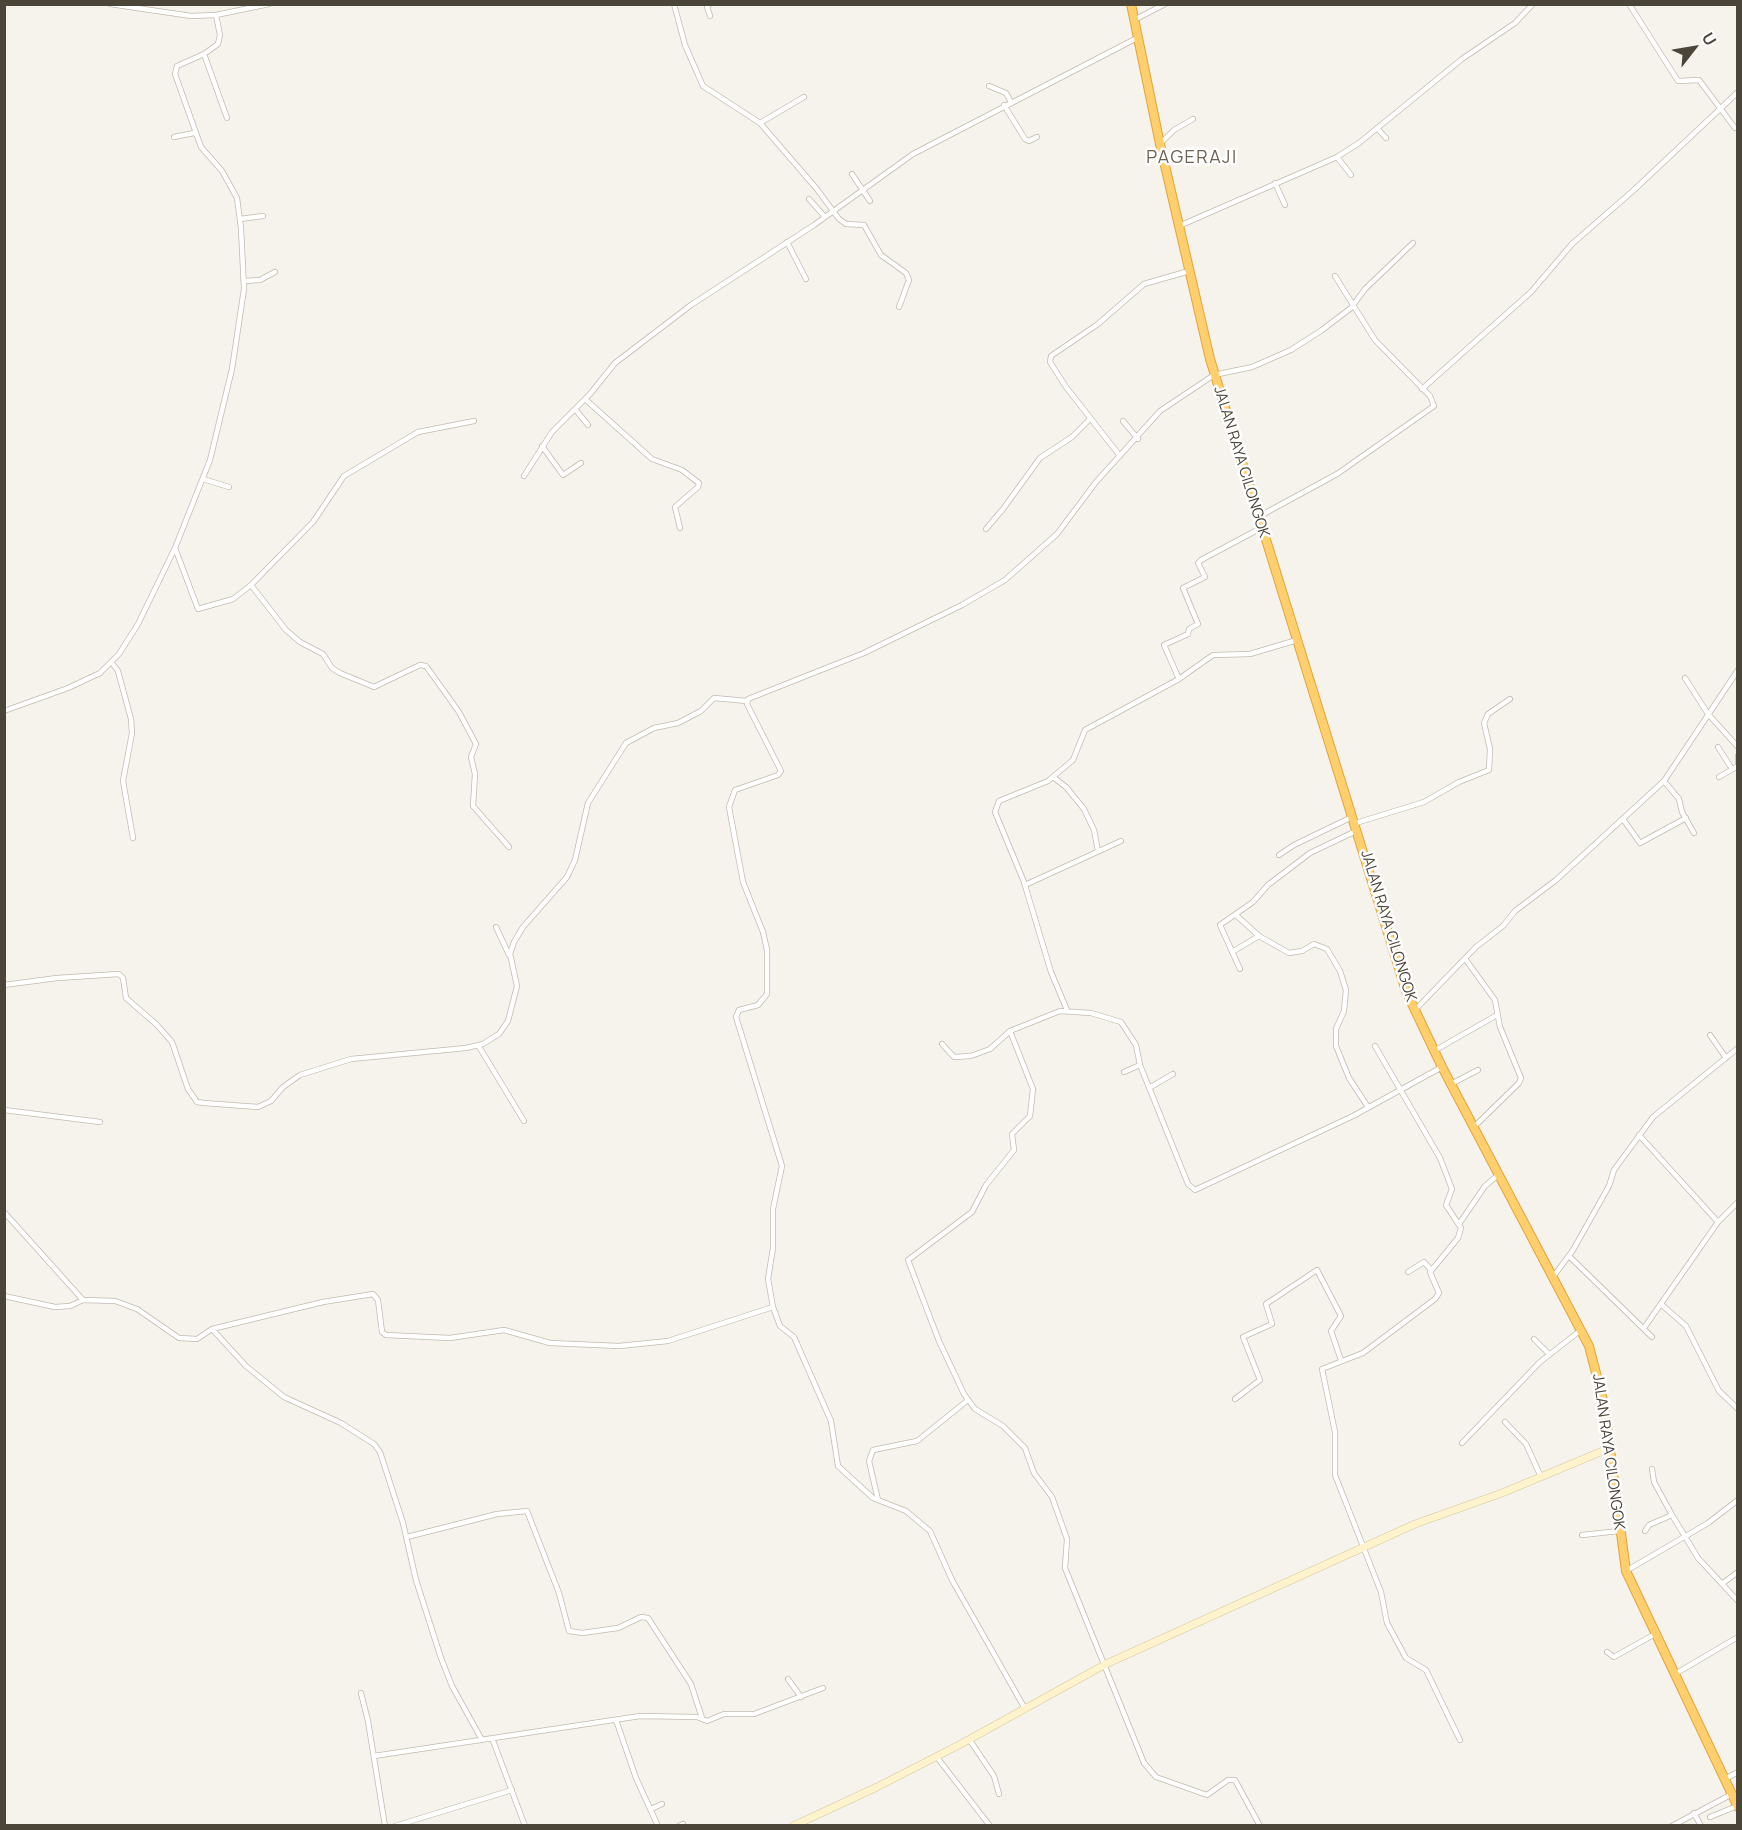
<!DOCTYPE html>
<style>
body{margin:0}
#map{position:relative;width:1742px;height:1830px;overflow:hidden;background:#f6f3ec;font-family:Manrope,sans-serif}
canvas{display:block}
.frame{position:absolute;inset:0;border:6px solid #4b4439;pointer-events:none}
.north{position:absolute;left:1664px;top:18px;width:60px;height:60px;-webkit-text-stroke:4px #fff;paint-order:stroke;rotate:59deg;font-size:16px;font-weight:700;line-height:24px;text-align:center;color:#4b4439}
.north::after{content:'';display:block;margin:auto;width:21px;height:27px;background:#4b4439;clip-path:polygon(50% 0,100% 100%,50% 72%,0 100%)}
</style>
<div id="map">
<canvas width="1742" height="1830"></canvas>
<div class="frame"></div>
<div class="north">U</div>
</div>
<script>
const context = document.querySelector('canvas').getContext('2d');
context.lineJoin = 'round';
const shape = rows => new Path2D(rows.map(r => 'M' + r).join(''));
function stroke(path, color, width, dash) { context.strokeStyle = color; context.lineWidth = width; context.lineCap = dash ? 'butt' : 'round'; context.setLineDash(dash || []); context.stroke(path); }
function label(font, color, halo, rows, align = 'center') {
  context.font = font + ' Manrope,sans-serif'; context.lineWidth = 5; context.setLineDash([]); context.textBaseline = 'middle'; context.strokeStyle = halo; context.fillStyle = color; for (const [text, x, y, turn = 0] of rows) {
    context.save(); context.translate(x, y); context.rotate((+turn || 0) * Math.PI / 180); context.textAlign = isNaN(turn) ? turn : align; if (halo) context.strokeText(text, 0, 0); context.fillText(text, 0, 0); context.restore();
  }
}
const street = shape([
 [110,4,191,16,216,15,269,4],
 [674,4,685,45,703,86,760,123,816,188,839,219,846,224,864,225,881,255,906,273,909,280,899,307],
 [710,4,707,7,710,16],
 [1629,4,1678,81,1699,80,1735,128],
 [1134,20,1165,4],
 [204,54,227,118],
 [989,86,1006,93,1011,102],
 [1004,105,1025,139,1029,141,1037,137],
 [760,123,804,97],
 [1377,128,1386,138],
 [174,137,194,133],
 [1160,144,1174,130,1193,119],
 [1337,157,1351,175],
 [852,174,870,201],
 [1275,183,1285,205],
 [809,199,825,217],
 [240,219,263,216],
 [1179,226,1337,157,1359,143,1462,59,1515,23,1533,4],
 [787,242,806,279],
 [244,281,260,280,275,272],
 [1422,389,1531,292,1572,244,1635,189,1738,92],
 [585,399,652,459,682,470,699,483,698,487,675,507,680,528],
 [575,409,588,425],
 [1123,421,1138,439],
 [542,446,563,475,581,463],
 [1120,456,1066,387,1050,362,1051,356,1098,324,1144,284,1189,271],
 [524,476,552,432,590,394,615,363,691,305,814,225,913,154,1137,38],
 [203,479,229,487],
 [1258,517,1337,474,1434,406,1430,396,1375,340,1335,276],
 [986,529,1003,509,1040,458,1072,437,1090,419],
 [175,548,198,609,233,599,251,585,286,630,300,642,323,654,332,668,340,673,374,687,420,665,426,666,459,712,476,744,471,757,475,774,473,806,509,847],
 [251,585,313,522,344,476,418,432,474,421],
 [112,663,118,671,131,719,132,733,123,781,133,838],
 [1685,678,1708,714,1738,747],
 [1179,679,1164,645,1188,634,1189,629,1198,624,1183,588,1205,577,1198,563,1201,560,1261,528],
 [4,711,68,688,100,673,119,654,138,624,175,548,210,460,232,369,244,289,241,228,237,198,222,171,201,147,175,74,177,66,204,54,218,44,220,35,216,15],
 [1718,747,1732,769],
 [1738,756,1738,763],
 [1053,777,1066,787,1084,809,1094,830,1098,851],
 [1719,777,1738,766],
 [1664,781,1679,799,1682,812,1694,833],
 [1623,819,1640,843,1686,818],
 [1356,823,1424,802,1459,782,1489,770,1490,749,1484,723,1488,714,1510,699],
 [1279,855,1294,845,1352,817],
 [1025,885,1121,841],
 [1236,915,1259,936],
 [496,927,509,955],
 [1232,952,1259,936,1289,953,1302,951,1314,944,1327,949,1340,971,1346,990,1344,1011,1336,1029,1336,1046,1349,1078,1368,1107],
 [1466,960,1495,1000,1500,1027,1521,1078,1519,1083,1474,1127],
 [1240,969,1220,925,1253,902,1268,885,1310,853,1356,831],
 [4,985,57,978,119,974,123,978,126,998,156,1024,172,1042,188,1089,197,1102,204,1103,258,1107,271,1101,283,1087,300,1075,351,1059,466,1048,483,1044,499,1034,508,1021,517,986,510,954,514,942,523,927,567,877,575,860,588,803,626,743,654,728,678,723,701,711,714,698,747,701],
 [1067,1010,1051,972,1024,882,995,812,999,801,1048,781,1073,760,1085,730,1179,679,1213,655,1250,654,1297,640],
 [1414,1011,1476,947,1503,926,1515,911,1556,880,1664,781,1738,670],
 [1010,1031,1033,1089,1030,1116,1012,1134,1014,1150,986,1185,972,1212,908,1260,939,1341,964,1394,975,1409,1003,1426,1025,1448,1034,1473,1052,1497,1067,1539,1065,1568,1144,1763,1156,1777,1207,1795,1228,1780,1235,1780,1260,1826],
 [1710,1035,1726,1058],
 [942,1044,954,1057,971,1056,990,1049,1010,1031,1060,1011,1091,1013,1121,1022,1136,1045,1140,1065,1188,1184,1195,1190,1353,1116,1442,1067],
 [478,1045,524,1121],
 [1375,1046,1440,1158,1452,1189,1446,1205,1461,1228,1458,1238,1430,1272,1439,1293,1435,1299,1363,1353,1322,1369,1335,1432,1335,1475,1381,1592,1387,1623,1406,1658,1426,1670,1460,1740],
 [1434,1051,1497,1015],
 [1124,1072,1140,1065],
 [1451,1084,1478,1070],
 [1149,1088,1173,1074],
 [4,1110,100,1122],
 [1639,1135,1718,1222],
 [4,1212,83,1300,115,1301,137,1309,179,1338,197,1339,212,1329,246,1366,284,1397,341,1423,374,1444,380,1452,403,1523,416,1580,441,1658,452,1686,482,1740],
 [1459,1224,1485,1186,1498,1175],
 [1569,1256,1652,1337],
 [1408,1272,1424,1262,1431,1270],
 [1553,1277,1573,1250,1609,1186,1614,1170,1653,1117,1738,1048],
 [4,1296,55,1307,70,1306,83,1300],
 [1662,1305,1686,1326,1719,1391,1738,1409],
 [773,1307,780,1326,794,1337,831,1421,838,1466,873,1498,906,1511,930,1531,952,1580,1024,1707],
 [1644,1328,1718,1222,1738,1202],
 [212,1329,323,1302,373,1294,378,1300,382,1332,386,1335,450,1338,504,1330,550,1343,619,1346,668,1341,773,1307,768,1279,773,1248,773,1209,782,1166,736,1017,739,1010,758,1005,767,994,767,950,763,932,743,882,729,807,735,790,778,775,781,771,747,704,748,699,864,653,962,605,1005,580,1057,534,1096,482,1160,411,1214,375,1252,367,1291,350,1322,330,1351,308,1365,289,1413,243],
 [1534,1339,1549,1354],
 [1235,1399,1260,1380,1243,1337,1272,1324,1266,1304,1317,1270,1341,1316,1331,1331,1341,1360],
 [1505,1422,1526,1444,1541,1477],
 [1462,1443,1540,1362,1581,1330],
 [1652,1469,1654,1482,1672,1515],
 [878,1500,869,1461,873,1450,917,1441,968,1400],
 [1645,1531,1649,1525,1672,1515,1698,1558,1738,1601],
 [1582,1535,1619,1531],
 [407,1537,497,1514,527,1511,559,1593,569,1631,582,1633,618,1628,641,1617,648,1618,691,1684,702,1718],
 [1626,1571,1708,1523,1738,1500],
 [1723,1583,1738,1572],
 [1607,1652,1614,1657,1655,1634],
 [1675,1674,1738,1637],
 [788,1679,801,1697],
 [361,1693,368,1721,385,1826],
 [616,1720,636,1778,658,1826],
 [492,1738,525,1826],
 [969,1739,994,1776,999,1794],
 [374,1756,640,1716,697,1717,707,1721,724,1714,754,1714,823,1688],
 [936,1756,990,1826],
 [1725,1779,1738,1772],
 [651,1809,662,1804],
 [1694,1813,1701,1826],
 [1710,1817,1737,1806],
 [395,1826,512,1790],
 [679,1826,683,1824],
 [1672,1826,1732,1794]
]);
const secondary = shape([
 [793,1826,877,1787,959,1745,1106,1664,1415,1524,1502,1493,1610,1448]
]);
const highway = shape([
 [1131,4,1160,144,1210,359,1406,991,1442,1067,1589,1346,1604,1404,1626,1571,1738,1807]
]);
const streetNames = [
 ["JALAN RAYA CILONGOK",1241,462,73],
 ["JALAN RAYA CILONGOK",1388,926,73],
 ["JALAN RAYA CILONGOK",1608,1452,82]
];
const quarterNames = [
 ["PAGERAJI",1192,158]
];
stroke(street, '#c2bbae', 6);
stroke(secondary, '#d6c79b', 8);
stroke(highway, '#e0a43c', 10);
stroke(street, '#fff', 4.5);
stroke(secondary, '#fff3cd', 7);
stroke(highway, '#ffcf6e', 8);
label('15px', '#4b4439', '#fff', streetNames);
context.letterSpacing = '1.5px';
label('18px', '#6e6250', '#fff', quarterNames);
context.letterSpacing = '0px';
</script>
